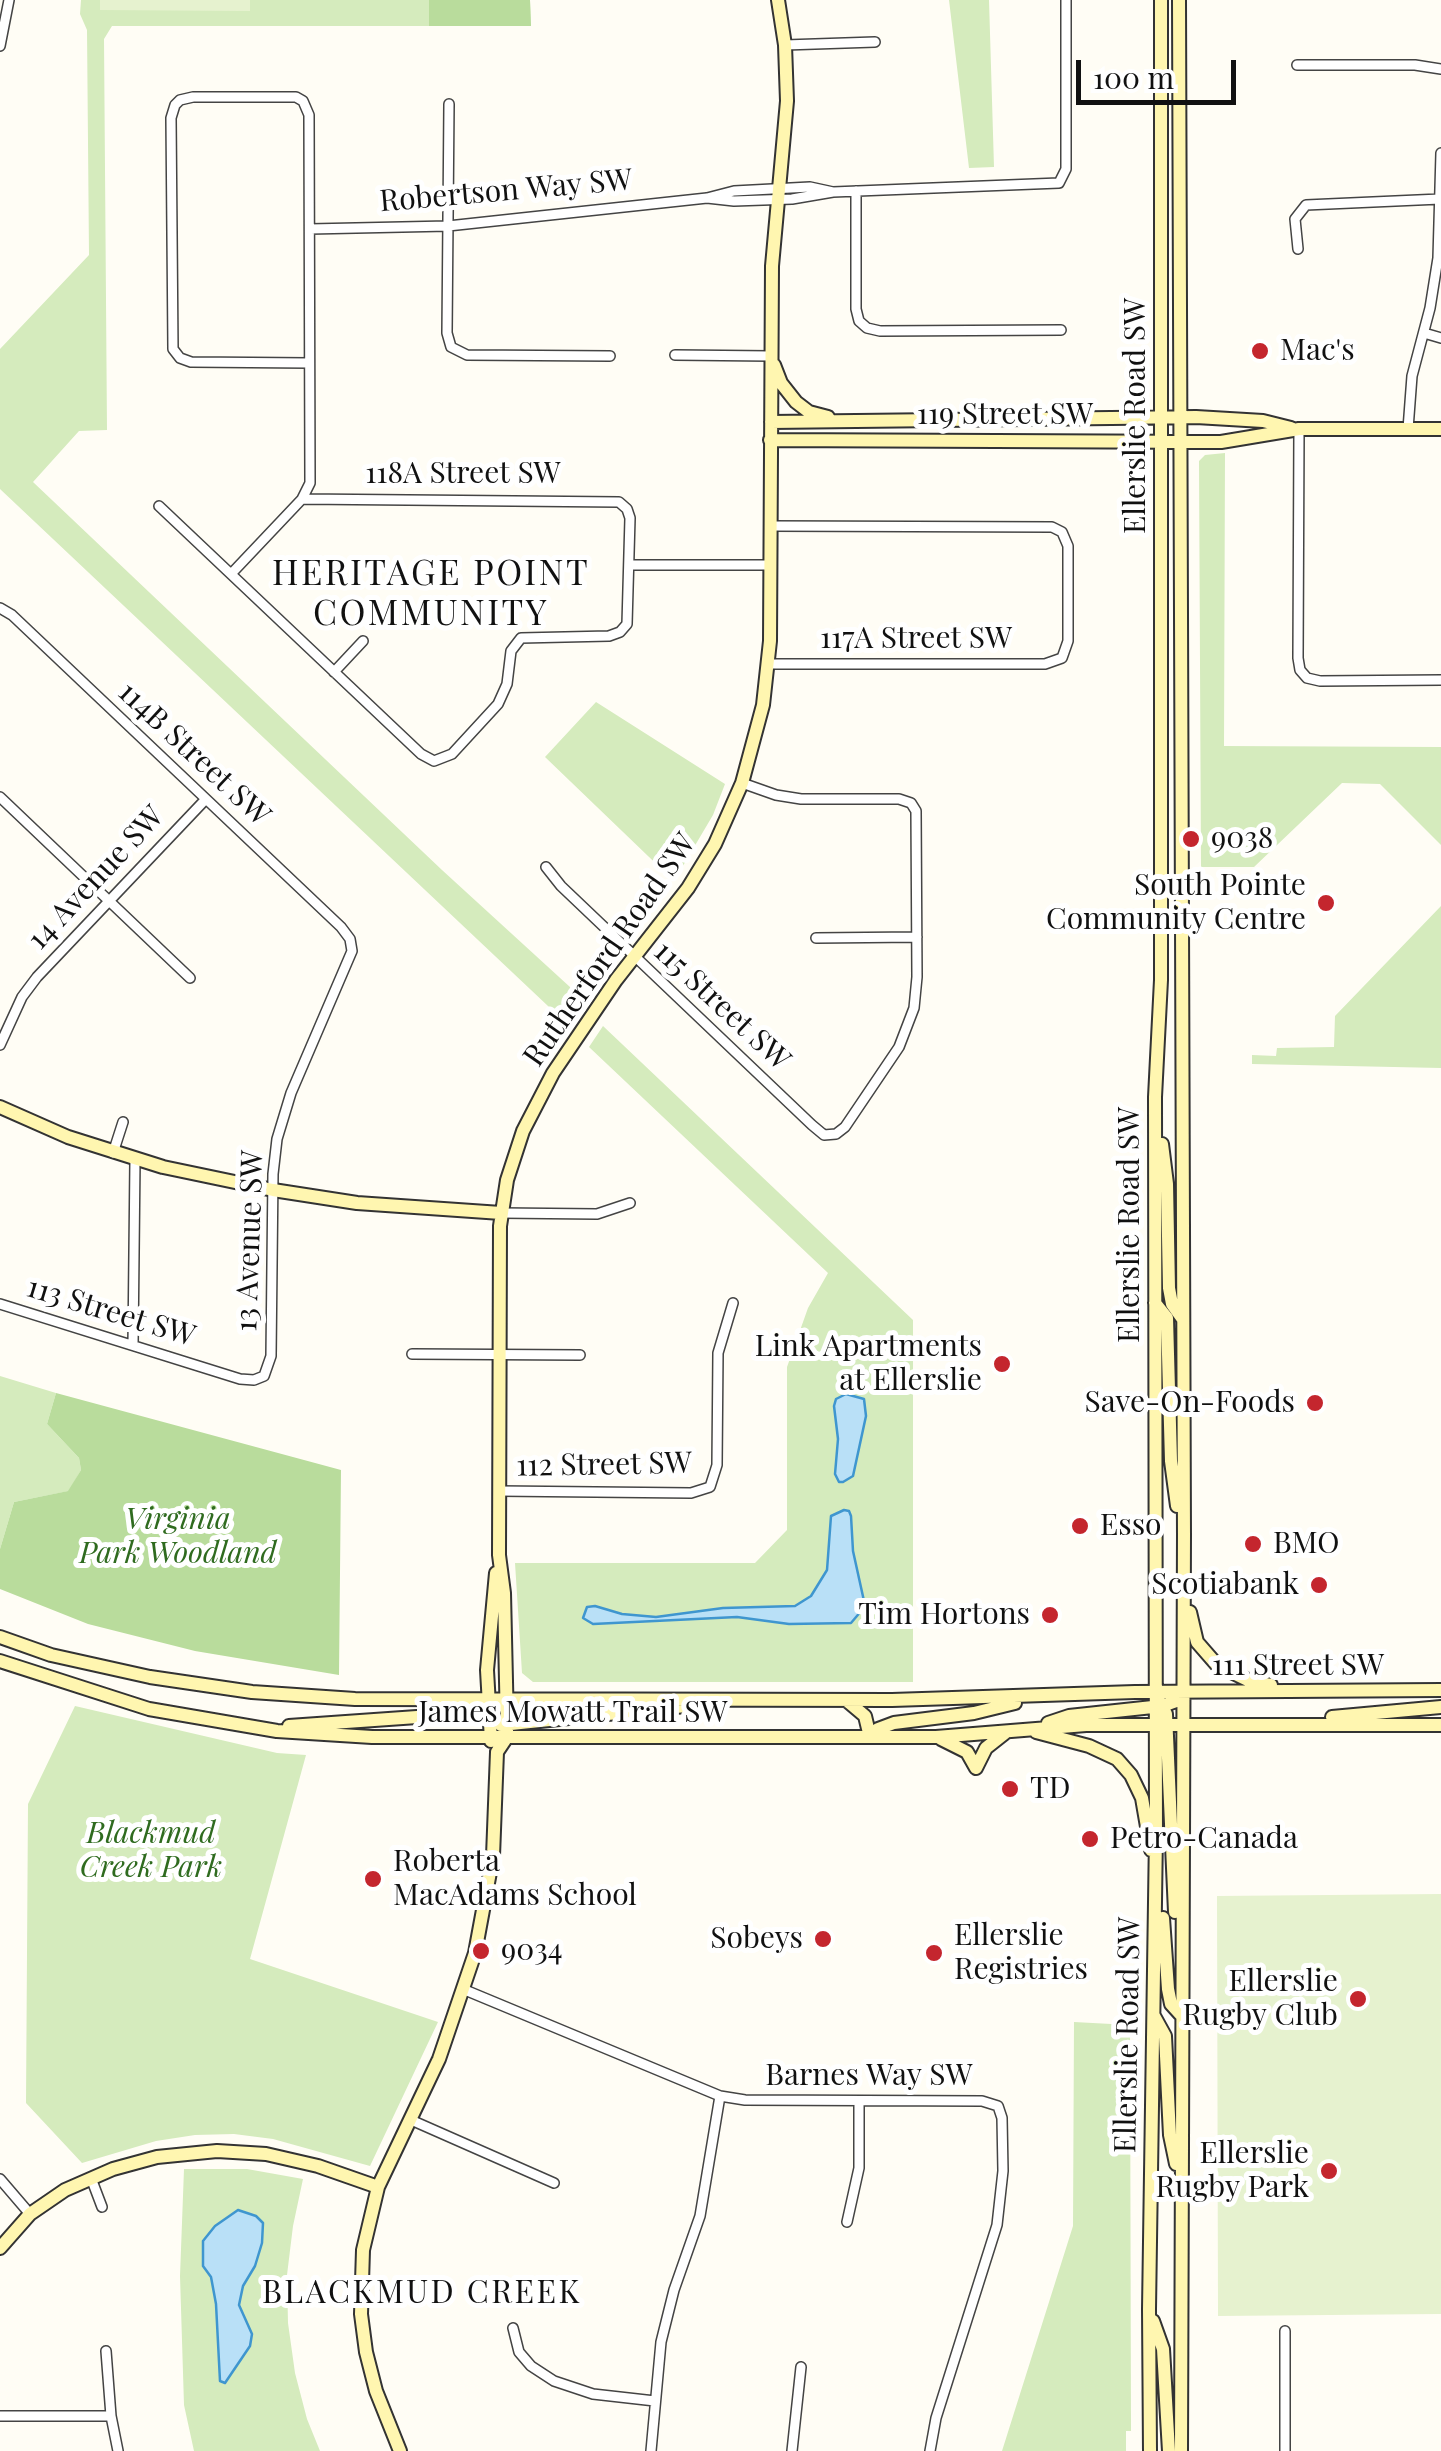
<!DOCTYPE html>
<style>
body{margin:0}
#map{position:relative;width:1441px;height:2451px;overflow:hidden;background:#fffdf5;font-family:"Playfair Display",serif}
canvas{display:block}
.scale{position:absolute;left:1076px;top:60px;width:160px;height:45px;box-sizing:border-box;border:5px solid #111;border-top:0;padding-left:12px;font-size:30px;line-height:35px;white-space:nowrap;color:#111;-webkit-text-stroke:8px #fff;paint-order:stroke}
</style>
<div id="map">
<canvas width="1441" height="2451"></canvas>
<div class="scale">100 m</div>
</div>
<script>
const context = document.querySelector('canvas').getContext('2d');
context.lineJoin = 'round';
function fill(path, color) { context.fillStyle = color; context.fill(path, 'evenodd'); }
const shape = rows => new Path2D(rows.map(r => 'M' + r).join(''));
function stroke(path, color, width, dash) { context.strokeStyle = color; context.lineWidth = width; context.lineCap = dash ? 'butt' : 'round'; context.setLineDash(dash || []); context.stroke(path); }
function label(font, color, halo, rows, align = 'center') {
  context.font = font + ' "Playfair Display",serif'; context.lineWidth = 10; context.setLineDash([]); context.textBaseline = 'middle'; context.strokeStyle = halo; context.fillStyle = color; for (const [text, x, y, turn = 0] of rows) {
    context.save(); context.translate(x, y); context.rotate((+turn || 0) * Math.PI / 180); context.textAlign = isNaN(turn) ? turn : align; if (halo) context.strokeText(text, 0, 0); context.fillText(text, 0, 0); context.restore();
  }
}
const green = shape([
 [81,0,530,0,531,26,112,26,104,39,107,430,79,431,33,482,442,870,582,998,566,1023,0,489,0,349,89,255,87,30,80,14],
 [949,0,989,0,994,167,969,168],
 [1225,453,1224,746,1441,747,1441,845,1380,784,1342,783,1254,867,1201,867,1199,461,1205,455],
 [596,702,725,784,713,815,674,881,545,757],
 [1441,906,1441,1068,1252,1064,1252,1055,1276,1056,1277,1048,1334,1047,1335,1016],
 [603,1026,913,1320,913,1682,533,1682,522,1673,515,1563,755,1563,787,1530,787,1367,808,1308,828,1273,589,1047],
 [0,1376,56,1393,47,1424,79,1458,81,1470,69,1491,14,1502,0,1549],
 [75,1706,277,1753,306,1755,250,1959,438,2022,370,2166,273,2139,234,2134,195,2135,156,2141,82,2163,26,2103,28,1804],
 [1074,2022,1130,2025,1131,2431,1126,2431,1126,2451,1002,2451,1073,2226],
 [184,2169,247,2169,303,2179,293,2226,287,2275,288,2323,295,2373,307,2419,320,2451,194,2451,184,2405,180,2276]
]);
const forest = shape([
 [429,0,530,0,531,26,429,26],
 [56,1393,341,1470,339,1675,195,1651,88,1624,0,1589,0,1549,14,1502,68,1491,81,1470,79,1458,47,1424]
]);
const pitch = shape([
 [100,0,250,0,250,11,100,10],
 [1441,1894,1441,2314,1218,2316,1217,1896]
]);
const water = shape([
 [846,1394,864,1399,866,1416,853,1476,843,1482,839,1482,835,1474,838,1439,834,1406,836,1399,846,1394],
 [844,1510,849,1511,851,1516,853,1551,864,1601,862,1610,851,1623,789,1624,737,1617,593,1624,583,1618,587,1607,595,1606,622,1614,656,1617,723,1608,795,1606,811,1596,827,1570,831,1516,844,1510],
 [238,2210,256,2216,263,2223,262,2243,255,2266,243,2286,239,2305,252,2334,250,2346,225,2383,220,2381,216,2304,211,2277,203,2266,203,2241,215,2226,238,2210]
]);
const street = shape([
 [785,45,875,42],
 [0,46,9,0],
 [1297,65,1415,65,1441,69],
 [449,104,447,333,451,347,467,355,610,356],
 [856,191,856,309,859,321,867,328,880,331,1061,330],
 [833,192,1059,183,1066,169,1066,0],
 [310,229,448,226,707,198,734,191,810,187,833,192,792,199,734,201,707,198],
 [1298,249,1295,219,1306,205,1440,199],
 [1424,333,1441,338],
 [675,355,770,356],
 [1299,429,1298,658,1300,670,1307,678,1320,681,1441,680],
 [1408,429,1412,376,1430,308,1438,258,1441,153],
 [159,506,421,754,434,761,452,754,498,704,507,684,511,651,521,638,609,636,620,632,627,624,630,518,627,509,619,502,302,499],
 [630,565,770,565],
 [231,574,302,499,310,483,309,115,303,101,296,97,193,97,180,100,175,105,171,118,173,349,180,358,191,362,309,363],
 [0,608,12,615,341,927,350,939,352,951,291,1093,277,1139,273,1174,271,1356,264,1376,254,1380,240,1379,0,1304],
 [769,664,1045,664,1062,658,1068,641,1068,546,1062,532,1052,527,771,526],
 [334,672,363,641],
 [0,797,190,978],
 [546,867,561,886,812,1125,824,1135,836,1134,845,1127,899,1047,914,1008,917,977,916,811,911,803,899,799,801,799,776,795,742,783],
 [816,938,917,937],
 [0,1045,22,997,37,977,205,800],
 [113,1153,123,1122],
 [501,1213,597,1214,630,1203],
 [133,1345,135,1160],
 [412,1354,580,1355],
 [499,1491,691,1493,710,1487,717,1465,718,1353,733,1303],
 [465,1990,720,2096,745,2100,982,2101,998,2106,1002,2118,1003,2171,997,2225,936,2418,930,2451],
 [411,2120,554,2183],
 [91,2178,102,2207],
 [0,2179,30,2214],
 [847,2222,859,2168,859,2101],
 [513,2328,519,2352,531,2366,554,2381,593,2394,655,2401],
 [1285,2331,1285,2451],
 [106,2351,111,2416,118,2451],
 [0,2416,111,2416],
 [651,2451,661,2342,674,2290,700,2216,720,2096],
 [792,2451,801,2367]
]);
const secondary = shape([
 [1179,0,1184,1533,1181,2451],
 [774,365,781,383,796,402,809,412,828,417],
 [771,422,1196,417,1263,421,1291,428],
 [770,440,1221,442,1299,429,1441,429],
 [0,1107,68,1137,163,1167,273,1190,357,1203,501,1213],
 [1162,1144,1167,1184,1169,1288,1172,1304,1182,1318],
 [1155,1303,1167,1318,1171,1461,1177,1506],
 [1190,1612,1197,1642,1217,1665,1252,1682,1271,1685],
 [0,1637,51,1655,150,1677,252,1692,355,1699,892,1700,1135,1692,1441,1690],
 [0,1661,149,1709,277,1731,372,1737,936,1737,1086,1725,1441,1725],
 [1156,1695,1166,1714,1175,1912],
 [846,1700,865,1716,870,1737],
 [1332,1717,1441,1707],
 [1048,1723,1069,1716,1162,1706,1176,1701,1183,1692],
 [501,1725,695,1705],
 [289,1726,488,1712,507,1700],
 [1036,1732,1089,1746,1117,1759,1131,1775,1142,1798,1151,1850],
 [870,1737,878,1729,894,1723,974,1713,1015,1703],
 [941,1739,967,1752,976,1768],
 [491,1741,487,1670,496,1573],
 [497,1752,507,1737,507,1725,504,1593,499,1555,500,1226,507,1180,523,1131,553,1073,616,980,688,888,715,844,742,783,763,705,770,641,772,266,787,101,785,45,778,0],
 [976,1768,986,1748,1005,1733],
 [1163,1918,1168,1989,1171,2004,1181,2015],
 [1154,2016,1165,2036,1170,2135,1176,2164],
 [0,2248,30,2214,65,2190,113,2169,157,2157,217,2151,266,2154,318,2166,378,2187],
 [1153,2321,1163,2349,1169,2451],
 [400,2451,376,2391,366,2352,361,2314,363,2250,378,2187,439,2059,475,1953,493,1856,497,1752],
 [1150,2451,1149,2309,1156,1834,1155,1097,1161,980,1161,0]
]);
const markers = [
 [1260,351,10,"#c4262e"],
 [1191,839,10,"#c4262e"],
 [1326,903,10,"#c4262e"],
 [1002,1364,10,"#c4262e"],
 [1315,1403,10,"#c4262e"],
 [1080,1526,10,"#c4262e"],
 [1253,1544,10,"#c4262e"],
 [1319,1585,10,"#c4262e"],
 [1050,1615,10,"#c4262e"],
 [1010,1789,10,"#c4262e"],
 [1090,1839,10,"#c4262e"],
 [373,1879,10,"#c4262e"],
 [823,1939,10,"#c4262e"],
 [481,1951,10,"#c4262e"],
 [934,1953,10,"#c4262e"],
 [1358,1999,10,"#c4262e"],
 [1329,2171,10,"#c4262e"]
];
const streetNames = [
 ["Robertson Way SW",506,191,-5],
 ["119 Street SW",1005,415],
 ["Ellerslie Road SW",1136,416,-90],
 ["118A Street SW",463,474],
 ["117A Street SW",916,639],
 ["114B Street SW",194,754,43],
 ["14 Avenue SW",96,878,-47],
 ["Rutherford Road SW",610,950,-55],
 ["115 Street SW",722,1006,43],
 ["Ellerslie Road SW",1130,1225,-90],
 ["13 Avenue SW",250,1241,-88],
 ["113 Street SW",111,1312,17],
 ["112 Street SW",604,1465,-1],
 ["111 Street SW",1298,1666],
 ["James Mowatt Trail SW",573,1713],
 ["Ellerslie Road SW",1128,2035,-89],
 ["Barnes Way SW",869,2076]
];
const poiNames = [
 ["Mac's",1280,351],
 ["9038",1211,839],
 ["South Pointe",1306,886,"right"],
 ["Community Centre",1306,920,"right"],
 ["Link Apartments",982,1347,"right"],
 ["at Ellerslie",982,1381,"right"],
 ["Save-On-Foods",1295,1403,"right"],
 ["Esso",1100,1526],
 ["BMO",1273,1544],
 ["Scotiabank",1299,1585,"right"],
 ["Tim Hortons",1030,1615,"right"],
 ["TD",1030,1789],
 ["Petro-Canada",1110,1839],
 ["Roberta",393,1862],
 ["MacAdams School",393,1896],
 ["Ellerslie",954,1936],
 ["Registries",954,1970],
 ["Sobeys",803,1939,"right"],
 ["9034",501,1951],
 ["Ellerslie",1338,1982,"right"],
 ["Rugby Club",1338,2016,"right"],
 ["Ellerslie",1309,2154,"right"],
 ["Rugby Park",1309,2188,"right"]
];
const parkNames = [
 ["Virginia",178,1520],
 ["Park Woodland",178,1554],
 ["Blackmud",151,1834],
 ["Creek Park",151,1868]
];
const neighbourhoodNames = [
 ["BLACKMUD CREEK",422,2293]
];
const quarterNames = [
 ["HERITAGE POINT",431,574],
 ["COMMUNITY",431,614]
];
fill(green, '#d5ebbd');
fill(forest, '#b9dc9c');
fill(pitch, '#e6f2cf');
fill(water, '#b9e0f7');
stroke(water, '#3f96cf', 2.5);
stroke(street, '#444', 12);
stroke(secondary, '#333', 16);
stroke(street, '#fff', 9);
stroke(secondary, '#fff6b0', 12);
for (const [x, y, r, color] of markers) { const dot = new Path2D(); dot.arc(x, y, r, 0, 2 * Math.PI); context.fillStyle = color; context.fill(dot); stroke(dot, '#fff', 4); }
label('30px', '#111', '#fff', streetNames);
label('30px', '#111', '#fff', poiNames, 'left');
label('italic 30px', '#2f6b1f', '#fff', parkNames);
context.letterSpacing = '2.5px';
label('32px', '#111', '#fff', neighbourhoodNames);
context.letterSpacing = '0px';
context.letterSpacing = '2.5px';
label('35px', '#111', '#fff', quarterNames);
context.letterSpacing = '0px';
</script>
